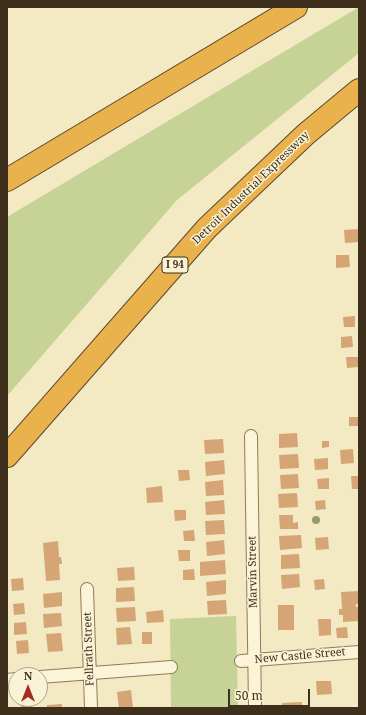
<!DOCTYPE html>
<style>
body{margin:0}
#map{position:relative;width:366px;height:715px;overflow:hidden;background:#f3e9c3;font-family:"Noto Serif",serif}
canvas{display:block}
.frame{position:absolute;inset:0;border:8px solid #3e301d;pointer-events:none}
.north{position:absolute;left:8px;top:667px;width:40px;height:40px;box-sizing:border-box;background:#f9f2d4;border:1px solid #aea48b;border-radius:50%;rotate:0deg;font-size:11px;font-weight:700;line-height:16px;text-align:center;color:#3e301d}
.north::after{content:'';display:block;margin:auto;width:14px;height:18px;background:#a52b21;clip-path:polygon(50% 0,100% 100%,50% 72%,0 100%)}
.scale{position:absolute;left:228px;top:689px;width:82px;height:18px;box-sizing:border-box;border:2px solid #3e301d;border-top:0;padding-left:5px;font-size:12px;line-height:14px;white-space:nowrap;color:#3e301d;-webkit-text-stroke:3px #f9f2d4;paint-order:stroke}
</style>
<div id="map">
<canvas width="366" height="715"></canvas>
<div class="frame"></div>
<div class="north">N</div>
<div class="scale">50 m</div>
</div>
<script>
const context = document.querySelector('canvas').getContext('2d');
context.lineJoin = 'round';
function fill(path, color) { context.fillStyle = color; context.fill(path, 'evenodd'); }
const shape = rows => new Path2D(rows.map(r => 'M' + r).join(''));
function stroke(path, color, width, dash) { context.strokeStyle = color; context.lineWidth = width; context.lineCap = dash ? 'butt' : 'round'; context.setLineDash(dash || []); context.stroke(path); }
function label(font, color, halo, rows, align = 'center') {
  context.font = font + ' "Noto Serif",serif'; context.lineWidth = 3; context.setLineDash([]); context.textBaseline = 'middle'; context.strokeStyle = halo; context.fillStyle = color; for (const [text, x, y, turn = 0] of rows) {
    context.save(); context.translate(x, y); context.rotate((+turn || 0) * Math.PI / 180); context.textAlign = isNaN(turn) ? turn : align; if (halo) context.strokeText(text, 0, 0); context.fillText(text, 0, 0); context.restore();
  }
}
const green = shape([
 [359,7,359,53,177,200,7,396,7,217],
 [236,616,238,708,171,708,170,619]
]);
const building = shape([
 [359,229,359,242,345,243,344,230],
 [336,255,349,255,350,267,336,268],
 [355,316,355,327,344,327,343,317],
 [352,336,353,347,341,348,341,337],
 [346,357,358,357,358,367,347,368],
 [349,417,359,417,359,426,349,426],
 [297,433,298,447,279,448,279,434],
 [223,439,224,453,205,454,204,440],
 [322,441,329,441,329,447,322,448],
 [353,449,354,463,341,464,340,450],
 [298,454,299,468,280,469,279,455],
 [328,458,328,469,315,470,314,459],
 [224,460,225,474,206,476,205,462],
 [178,470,189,470,190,480,179,481],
 [298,474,299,488,281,489,280,475],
 [351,476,359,476,359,489,352,489],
 [329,478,329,489,318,489,317,479],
 [223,480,224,495,206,496,205,482],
 [162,486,163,502,147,503,146,488],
 [297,493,298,507,279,508,278,494],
 [224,500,225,514,206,515,205,502],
 [325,500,326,509,316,510,315,501],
 [174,510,186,510,186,520,175,521],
 [279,515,293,515,293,523,298,522,298,529,280,529],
 [224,520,225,534,206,535,205,521],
 [194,530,195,541,184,541,183,531],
 [301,535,302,548,280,550,279,536],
 [328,537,329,549,316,550,315,538],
 [224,540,225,554,207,556,206,542],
 [58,541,59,557,61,557,62,564,59,564,60,580,46,581,43,543],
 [178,550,190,550,190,561,179,561],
 [299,554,300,568,281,569,281,555],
 [225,560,226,574,200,576,200,562],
 [134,567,135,580,118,581,117,568],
 [194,569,195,580,183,580,183,570],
 [299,574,300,587,282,589,281,575],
 [23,578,24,590,12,591,11,579],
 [324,579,325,589,315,590,314,580],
 [226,580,226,594,207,596,206,582],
 [134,587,135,601,116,602,116,588],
 [359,591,359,604,356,604,356,607,358,607,359,610,359,621,343,622,343,615,339,615,339,609,342,609,341,592],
 [62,592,62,606,44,608,43,594],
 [226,600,227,614,208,615,207,601],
 [24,603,25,614,14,615,13,604],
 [278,605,294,605,294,630,278,630],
 [135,607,136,621,117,622,116,608],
 [163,610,164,622,147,623,146,612],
 [61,613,62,626,44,628,43,614],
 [318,619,331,619,331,635,319,636],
 [26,622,27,634,14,635,14,623],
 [130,627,132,644,117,645,116,628],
 [347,627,348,638,337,638,336,628],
 [142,632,152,632,152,644,142,644],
 [61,633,63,651,48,652,46,634],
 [28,640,29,653,17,654,16,641],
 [316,681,331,681,332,694,317,695],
 [131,690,133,708,119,708,117,692],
 [32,701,32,708,21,708,21,702],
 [302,702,302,708,282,708,282,703],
 [62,704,62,708,47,708,47,705]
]);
const minor = shape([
 [251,436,255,708],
 [87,589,91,708],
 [241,661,359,652],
 [40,677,171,667],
 [7,680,16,679]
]);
const motorway = shape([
 [7,180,296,7],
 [7,456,207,228,306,134,359,90]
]);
const trees = [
 [316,520]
];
const shields = [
 [175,265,26]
];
const shieldNames = [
 ["I 94",175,265]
];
const streetNames = [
 ["Detroit Industrial Expressway",251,188,-44],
 ["Marvin Street",253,572,-91],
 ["Fellrath Street",89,649,-92],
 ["New Castle Street",300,656,-5]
];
fill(green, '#c6d296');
fill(building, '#d5a575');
stroke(minor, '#907a57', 14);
stroke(motorway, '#5d472c', 24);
stroke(minor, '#fcf4d8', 12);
stroke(motorway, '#eab24c', 22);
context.fillStyle = '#969c6a';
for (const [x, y] of trees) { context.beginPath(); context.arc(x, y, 4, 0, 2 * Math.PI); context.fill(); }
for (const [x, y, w] of shields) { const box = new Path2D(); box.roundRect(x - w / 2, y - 8, w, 16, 3); context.fillStyle = '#f9f2d4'; context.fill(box); stroke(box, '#3e301d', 1); }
label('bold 10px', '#3e301d', null, shieldNames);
label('11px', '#3e301d', '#f9f2d4', streetNames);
</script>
